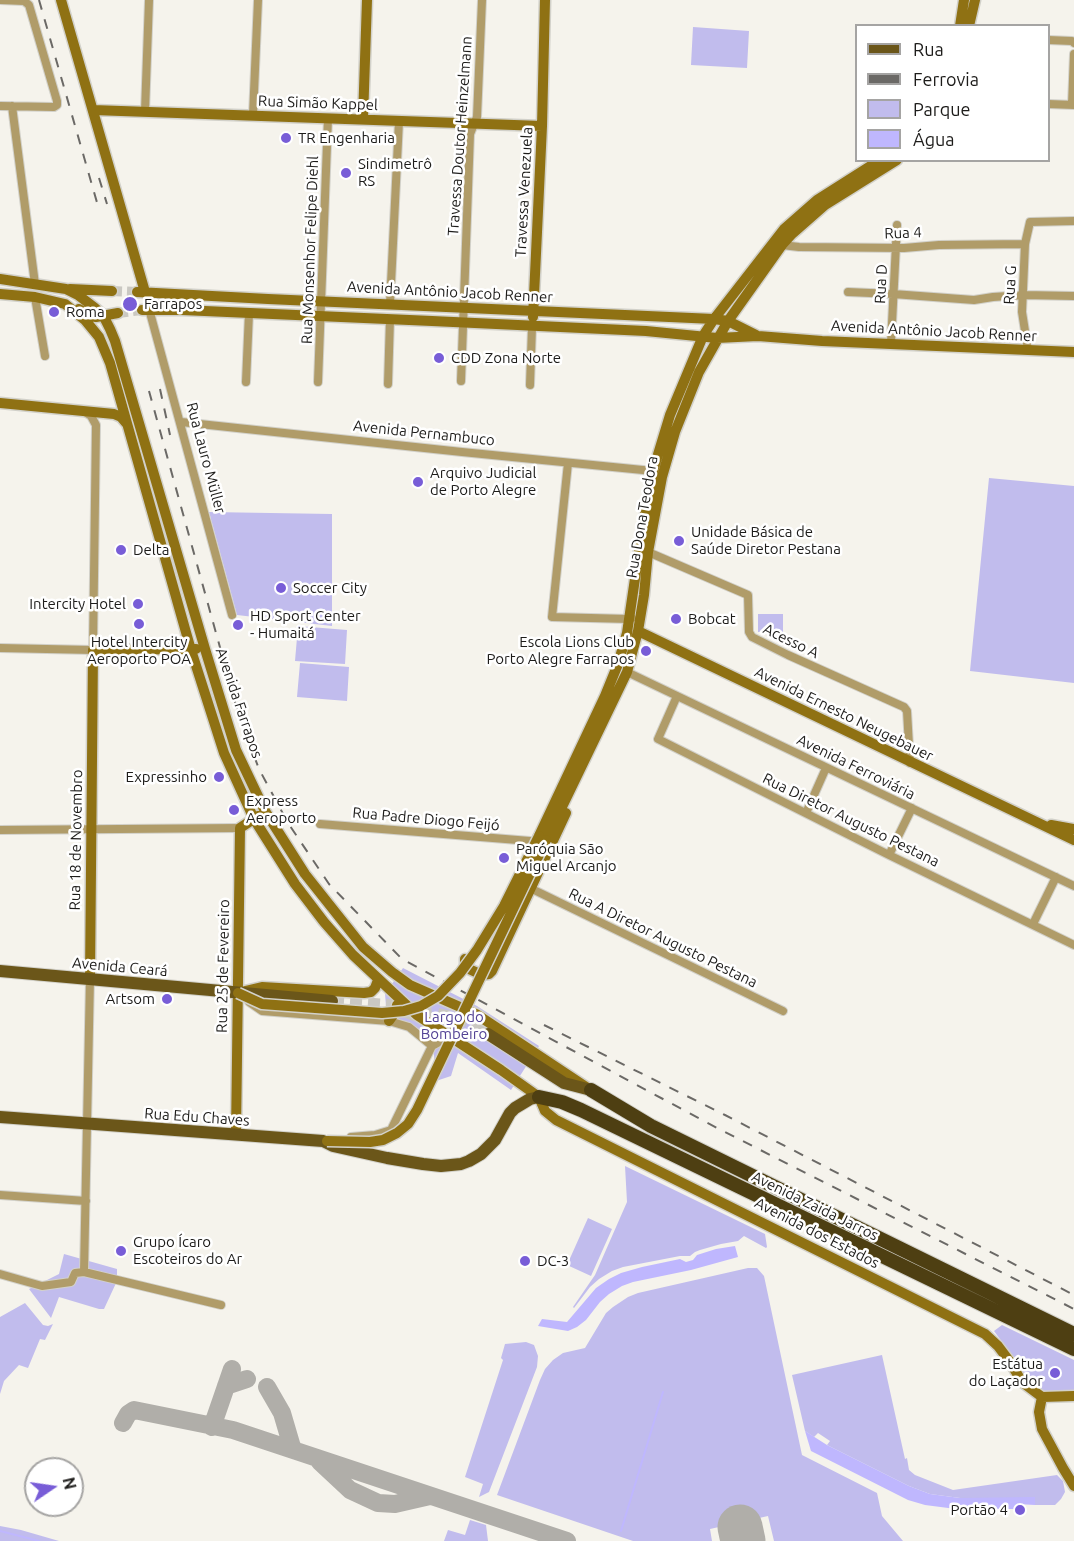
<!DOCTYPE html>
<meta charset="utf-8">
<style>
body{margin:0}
#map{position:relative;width:1074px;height:1541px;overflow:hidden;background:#f5f3ec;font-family:Ubuntu,sans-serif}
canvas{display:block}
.legend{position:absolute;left:855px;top:24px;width:195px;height:138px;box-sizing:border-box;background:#fff;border:2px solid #a5a4a3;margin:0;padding:8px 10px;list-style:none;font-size:18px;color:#1d1c1a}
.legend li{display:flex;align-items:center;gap:12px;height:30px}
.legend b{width:30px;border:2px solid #a5a4a3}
.north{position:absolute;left:24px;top:1457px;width:60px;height:60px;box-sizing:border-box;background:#fff;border:2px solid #a5a4a3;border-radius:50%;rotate:77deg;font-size:16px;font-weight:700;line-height:24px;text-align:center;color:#1d1c1a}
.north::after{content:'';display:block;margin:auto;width:21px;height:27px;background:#785dd7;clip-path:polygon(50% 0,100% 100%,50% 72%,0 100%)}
</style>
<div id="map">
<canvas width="1074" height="1541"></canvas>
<ul class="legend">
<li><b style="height:8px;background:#6b5619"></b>Rua</li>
<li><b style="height:8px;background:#6b6966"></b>Ferrovia</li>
<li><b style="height:16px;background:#c1bced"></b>Parque</li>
<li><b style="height:16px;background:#bfb7fe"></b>Água</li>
</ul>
<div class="north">N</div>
</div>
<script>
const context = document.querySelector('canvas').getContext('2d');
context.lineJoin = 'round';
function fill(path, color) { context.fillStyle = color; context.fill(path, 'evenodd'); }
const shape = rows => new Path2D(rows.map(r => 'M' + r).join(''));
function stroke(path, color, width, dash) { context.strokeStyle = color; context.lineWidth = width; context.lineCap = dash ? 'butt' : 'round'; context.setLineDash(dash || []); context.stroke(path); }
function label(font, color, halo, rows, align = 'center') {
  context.font = font + ' Ubuntu,sans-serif'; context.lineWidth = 5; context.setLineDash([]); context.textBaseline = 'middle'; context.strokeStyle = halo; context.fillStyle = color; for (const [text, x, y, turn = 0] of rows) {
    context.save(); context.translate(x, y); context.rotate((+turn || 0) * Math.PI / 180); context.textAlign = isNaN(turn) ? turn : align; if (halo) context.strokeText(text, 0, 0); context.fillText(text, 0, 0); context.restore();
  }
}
const green = shape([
 [693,27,749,31,747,68,691,65],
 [989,478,1074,486,1074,683,970,671],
 [209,512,332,514,332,626,237,615],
 [758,614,783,614,783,632,758,632],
 [298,626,347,630,345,664,295,661],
 [300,663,349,667,347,701,297,697],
 [403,968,477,1006,539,1046,511,1090,458,1053,451,1076,436,1081,433,1043,419,1029,402,1021,387,1018,385,994],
 [625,1166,765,1234,767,1247,766,1248,744,1236,738,1241,721,1244,700,1250,695,1252,690,1256,680,1256,623,1267,612,1271,599,1279,590,1287,574,1308,573,1307,595,1275,627,1202],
 [588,1218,612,1229,591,1276,567,1265],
 [64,1254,117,1269,117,1281,104,1309,99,1309,59,1297,51,1318,29,1289,59,1274],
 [748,1268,757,1268,764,1276,802,1455,877,1493,882,1516,903,1541,774,1541,768,1516,710,1529,712,1541,633,1541,497,1495,540,1380,545,1369,553,1360,563,1353,585,1348,606,1313,613,1307,628,1297,638,1293],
 [25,1303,43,1325,48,1326,53,1324,45,1340,40,1339,28,1368,19,1365,4,1381,0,1394,0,1317],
 [1002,1325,1074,1360,1074,1393,1039,1393,1020,1376,1008,1350,994,1331],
 [526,1342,534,1345,538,1356,537,1367,489,1492,479,1497,483,1484,465,1477,503,1360,501,1358,505,1344],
 [882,1355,905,1459,907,1458,909,1470,915,1475,953,1490,1057,1475,1063,1481,1065,1492,1061,1499,1055,1505,1035,1505,1035,1498,960,1498,930,1494,909,1486,827,1445,830,1441,818,1433,814,1437,805,1431,792,1375],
 [470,1520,486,1525,488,1541,444,1541,448,1530,465,1535],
 [0,1526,21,1530,59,1541,0,1541]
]);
const water = shape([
 [735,1246,738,1257,691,1270,633,1282,622,1286,609,1294,600,1302,586,1320,577,1327,568,1331,538,1326,542,1319,567,1322,596,1288,609,1279,621,1273,642,1267,680,1259,686,1262,693,1260,697,1255,716,1249],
 [805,1431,827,1445,909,1486,930,1494,960,1498,1035,1497,1035,1505,1017,1504,1017,1509,956,1509,925,1505,908,1500,811,1451]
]);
const stream = shape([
 [0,1531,39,1541],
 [621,1531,663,1392]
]);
const taxiway = shape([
 [226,1386,247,1379],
 [267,1387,282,1413,292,1447,296,1451],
 [123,1423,128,1414,134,1410,233,1430,567,1541],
 [212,1427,232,1369],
 [320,1462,350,1490,378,1503,395,1504,430,1496]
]);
const runway = shape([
 [740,1527,743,1541]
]);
const secondaryTunnel = shape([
 [112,291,137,292],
 [118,313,142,310]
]);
const primaryTunnel = shape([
 [332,1001,388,1005,414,1015,433,1013,451,1017,467,1021,488,1034]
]);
const street = shape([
 [0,0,24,1,29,5,57,101,57,105,54,107,0,106],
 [1048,40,1072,41,1074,43],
 [1048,104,1074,105],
 [1072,105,1074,54],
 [12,106,35,284],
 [145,112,149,0],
 [253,115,258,0],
 [782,245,799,247,904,248,939,245,1025,244],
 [848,292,893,294,974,300,993,297,1023,295,1074,296],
 [35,297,45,356],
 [390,304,399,121],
 [149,309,232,615],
 [891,343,897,225],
 [1028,350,1022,312,1025,244,1030,222,1074,221],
 [461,381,470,134,477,117,482,0],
 [246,382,249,313],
 [318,382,328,118],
 [388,384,390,319],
 [530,385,532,327],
 [181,422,462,452,653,471,656,473],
 [568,463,552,617,629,619,632,618],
 [648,552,748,595,749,632,752,637,788,655,904,707,907,711,910,763],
 [0,648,93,650,96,425,91,416,85,412],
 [627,672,1074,886],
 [677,696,658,739,889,855,1074,945],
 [806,813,826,768],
 [320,824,530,841],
 [0,830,240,828],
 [889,855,912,808],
 [532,889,783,1011],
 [1033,924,1056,877],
 [249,1002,262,1011,389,1021,409,1027,432,1046],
 [351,1137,375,1135,391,1130,432,1046,441,1041,452,1042],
 [0,1195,86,1201],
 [84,1272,90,978],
 [0,1274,42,1286,71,1282,75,1273,84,1272,221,1305]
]);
const secondary = shape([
 [61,0,145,292],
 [960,26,964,0],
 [969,26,975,0],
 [93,110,542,126],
 [363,119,367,0],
 [0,279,66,289,78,295,95,308,103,315,110,329,115,341,205,649,236,750,265,811,305,874,363,947,392,972,410,985,476,1014,586,1087],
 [70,289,112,291],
 [137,292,268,299,714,319,728,321,756,335],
 [0,294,35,297,65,304,85,320,99,337,110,363,191,650,224,753,254,819,295,884,324,922,353,955,417,1015,501,1070,539,1097,545,1111,556,1120,985,1334,998,1346,1010,1362,1022,1382,1042,1397,1074,1396],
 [79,309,90,316,96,317,118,313],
 [142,310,182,310,432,321,646,331,717,338,758,336,822,341,1074,352],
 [533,317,542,126,545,0],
 [0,403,114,414,121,417,127,424],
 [638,631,1074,840],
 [1051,825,1074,829],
 [539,836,605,696,618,664,627,633,642,531,653,471,670,415,703,336,714,319,784,229,817,200,880,160],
 [546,840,627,672,638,631,644,595,648,552,662,477,675,432,699,372,728,321,782,245,792,234,825,205,897,160],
 [465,959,465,964,469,969,482,975,489,974,492,971,566,813],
 [90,978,93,650,196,649],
 [245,991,262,987,364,993,371,992,375,988,378,980],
 [389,1021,396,1011,397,1005],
 [236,1134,240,828,258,816],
 [1042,1397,1039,1412,1042,1429,1063,1468,1074,1486]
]);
const primary = shape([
 [0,971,332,1001],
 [488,1034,564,1083,591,1090],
 [0,1117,323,1141,333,1146,387,1158,423,1164,441,1166,461,1164,469,1161,481,1154,495,1140,510,1113,515,1108,530,1099,539,1097]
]);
const highway = shape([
 [591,1090,651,1126,1074,1334],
 [539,1097,562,1102,581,1110,1074,1349]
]);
const rail = shape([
 [39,0,98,206],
 [99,178,107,204],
 [160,389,170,435],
 [149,391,239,716,259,769,288,823,329,884,402,959,717,1128,1074,1309],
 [544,1025,725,1115,1074,1295]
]);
const secondaryBridge = shape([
 [238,993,262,1004,382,1013,404,1011,421,1006,438,996,460,973,477,950,504,906,539,836],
 [327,1141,370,1142,383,1140,397,1133,408,1124,417,1110,546,840]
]);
const markers = [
 [286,138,6,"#785dd7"],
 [346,173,6,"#785dd7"],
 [130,304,8,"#785dd7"],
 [54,312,6,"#785dd7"],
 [439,358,6,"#785dd7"],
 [418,482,6,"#785dd7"],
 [679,541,6,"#785dd7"],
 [121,550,6,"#785dd7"],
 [281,588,6,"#785dd7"],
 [138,604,6,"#785dd7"],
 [676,619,6,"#785dd7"],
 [139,624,6,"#785dd7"],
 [238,625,6,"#785dd7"],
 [646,651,6,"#785dd7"],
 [219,777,6,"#785dd7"],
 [234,810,6,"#785dd7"],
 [504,858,6,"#785dd7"],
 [167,999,6,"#785dd7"],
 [121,1251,6,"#785dd7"],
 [525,1261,6,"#785dd7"],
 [1055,1373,6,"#785dd7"],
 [1020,1510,6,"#785dd7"]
];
const streetNames = [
 ["Rua Simão Kappel",318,103,2],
 ["Travessa Doutor Heinzelmann",460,136,-86],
 ["Travessa Venezuela",524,192,-87],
 ["Rua 4",903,233,-2],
 ["Rua Monsenhor Felipe Diehl",310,250,-88],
 ["Rua D",881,284,-87],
 ["Rua G",1010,285,-87],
 ["Avenida Antônio Jacob Renner",450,292,3],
 ["Avenida Antônio Jacob Renner",934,331,3],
 ["Avenida Pernambuco",424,433,6],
 ["Rua Lauro Müller",206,458,75],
 ["Rua Dona Teodora",642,517,-80],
 ["Acesso A",791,641,26],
 ["Avenida Farrapos",239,703,71],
 ["Avenida Ernesto Neugebauer",844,714,26],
 ["Avenida Ferroviária",856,767,26],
 ["Rua Padre Diogo Feijó",426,819,5],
 ["Rua Diretor Augusto Pestana",851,820,26],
 ["Rua 18 de Novembro",76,840,-89],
 ["Rua A Diretor Augusto Pestana",663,938,26],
 ["Rua 25 de Fevereiro",223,966,-89],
 ["Avenida Ceará",120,967,5],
 ["Rua Edu Chaves",197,1117,4],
 ["Avenida Zaida Jarros",815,1206,26],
 ["Avenida dos Estados",817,1233,27]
];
const poiNames = [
 ["TR Engenharia",298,138],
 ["Sindimetrô",358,164],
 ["RS",358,181],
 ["Farrapos",144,304],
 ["Roma",66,312],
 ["CDD Zona Norte",451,358],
 ["Arquivo Judicial",430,473],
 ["de Porto Alegre",430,490],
 ["Unidade Básica de",691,532],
 ["Saúde Diretor Pestana",691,549],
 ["Delta",133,550],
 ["Soccer City",293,588],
 ["Intercity Hotel",126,604,"right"],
 ["HD Sport Center",250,616],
 ["- Humaitá",250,633],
 ["Bobcat",688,619],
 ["Hotel Intercity",139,642,"center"],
 ["Aeroporto POA",139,659,"center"],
 ["Escola Lions Club",634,642,"right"],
 ["Porto Alegre Farrapos",634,659,"right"],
 ["Expressinho",207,777,"right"],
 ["Express",246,801],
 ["Aeroporto",246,818],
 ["Paróquia São",516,849],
 ["Miguel Arcanjo",516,866],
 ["Artsom",155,999,"right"],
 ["Grupo Ícaro",133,1242],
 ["Escoteiros do Ar",133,1259],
 ["DC-3",537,1261],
 ["Estátua",1043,1364,"right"],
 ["do Laçador",1043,1381,"right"],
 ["Portão 4",1008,1510,"right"]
];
const parkNames = [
 ["Largo do",454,1017],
 ["Bombeiro",454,1034]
];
fill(green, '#c1bced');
fill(water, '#bfb7fe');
stroke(stream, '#bfb7fe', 2);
stroke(taxiway, '#b0aea9', 18);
stroke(runway, '#b0aea9', 45);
stroke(secondaryTunnel, '#cac8c2', 10, [10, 5]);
stroke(primaryTunnel, '#cac8c2', 12, [12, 6]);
stroke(street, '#d2d1ca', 10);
stroke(secondary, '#d2d1ca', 13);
stroke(primary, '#d2d1ca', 14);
stroke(highway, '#d2d1ca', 16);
stroke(street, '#b09c69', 8);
stroke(secondary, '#8f7113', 10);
stroke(primary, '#6b5619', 12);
stroke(highway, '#4e3f12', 14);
stroke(rail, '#6b6966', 2, [10, 10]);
stroke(secondaryBridge, '#d2d1ca', 13, []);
stroke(secondaryBridge, '#8f7113', 10);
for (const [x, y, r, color] of markers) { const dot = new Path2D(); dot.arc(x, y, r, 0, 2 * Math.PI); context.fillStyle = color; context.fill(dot); stroke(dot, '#fff', 2); }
label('15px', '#1d1c1a', '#fff', streetNames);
label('15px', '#1d1c1a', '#fff', poiNames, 'left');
label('15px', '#534295', '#fff', parkNames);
</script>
